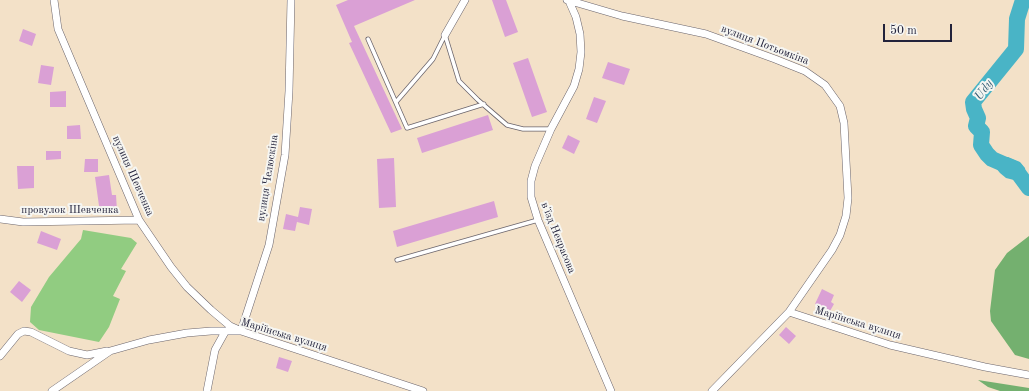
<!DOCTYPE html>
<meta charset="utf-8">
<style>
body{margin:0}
#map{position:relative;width:1029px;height:391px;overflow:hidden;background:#f3e1c8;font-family:"Old Standard TT",serif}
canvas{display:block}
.scale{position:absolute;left:883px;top:24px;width:69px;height:18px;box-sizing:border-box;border:2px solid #22223b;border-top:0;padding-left:5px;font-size:12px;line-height:14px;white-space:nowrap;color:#22223b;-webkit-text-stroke:3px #f6f6f2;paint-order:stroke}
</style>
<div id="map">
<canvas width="1029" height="391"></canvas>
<div class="scale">50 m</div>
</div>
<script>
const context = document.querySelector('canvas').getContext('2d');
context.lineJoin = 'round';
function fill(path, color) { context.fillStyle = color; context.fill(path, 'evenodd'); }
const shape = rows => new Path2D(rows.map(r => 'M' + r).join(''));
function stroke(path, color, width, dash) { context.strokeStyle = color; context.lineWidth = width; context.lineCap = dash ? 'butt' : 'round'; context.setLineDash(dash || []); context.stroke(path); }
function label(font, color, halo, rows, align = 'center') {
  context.font = font + ' "Old Standard TT",serif'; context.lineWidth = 4; context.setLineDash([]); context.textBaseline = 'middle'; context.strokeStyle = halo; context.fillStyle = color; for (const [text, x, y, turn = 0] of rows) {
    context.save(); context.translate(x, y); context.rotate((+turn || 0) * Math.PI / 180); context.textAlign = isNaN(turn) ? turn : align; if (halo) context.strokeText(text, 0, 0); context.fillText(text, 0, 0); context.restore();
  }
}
const green = shape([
 [83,230,131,238,137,243,121,269,126,271,113,296,120,299,109,327,99,342,39,330,30,322,31,307,49,277,81,239]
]);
const forest = shape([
 [1029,236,1029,359,1015,355,991,321,990,311,995,270,1007,253],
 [978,380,1029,388,1029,391,1000,391,988,387]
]);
const water = shape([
 [1001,157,1008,157,1020,162,1025,168,1026,178,1023,181,1014,180,1006,178,1000,173,996,168,996,164]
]);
const river = shape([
 [1023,0,1017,19,1016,49,973,102,974,109,978,118,976,126,982,132,981,145,987,154,992,159,1015,169,1029,188]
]);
const building = shape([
 [348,0,415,0,354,26,402,129,391,133,349,43,352,42,336,5],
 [492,0,506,0,518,32,505,37],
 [23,29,36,34,32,46,19,41],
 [528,58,547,112,532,117,513,63],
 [608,62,630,69,624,85,602,78],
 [41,65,54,67,51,85,38,83],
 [66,91,66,107,50,107,50,92],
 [594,97,606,101,597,123,586,119],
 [488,115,493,130,422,153,417,138],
 [80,125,81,139,67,139,67,126],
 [568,135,580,141,574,154,562,148],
 [46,151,61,151,61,159,46,160],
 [394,158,396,207,379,208,377,159],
 [85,159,98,159,98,172,84,172],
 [17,166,34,166,34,188,18,189],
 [109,175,112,195,116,195,117,211,100,213,95,177],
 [494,201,498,217,397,247,393,231],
 [300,207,312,209,309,225,297,222],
 [286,214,298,217,295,231,283,229],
 [41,231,61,239,57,250,37,243],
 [19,281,31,290,22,302,10,292],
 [822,289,834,295,831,302,834,304,830,311,815,304],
 [786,327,796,336,789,344,779,335],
 [279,357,292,361,288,372,276,368]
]);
const lane = shape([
 [445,35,459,81,478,100,507,125,523,129,551,129],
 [368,39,407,128,484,104],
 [396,102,433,59,445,35],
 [397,260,538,220]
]);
const street = shape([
 [54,0,58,29,139,220,171,267,187,287,211,310,230,326,239,330],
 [567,0,622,16,706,34,775,59,805,71,825,85,840,106,844,123,848,198,846,216,840,235,832,250,789,312,712,391],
 [569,1,576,17,580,34,581,52,579,69,574,86,551,129,535,166,531,181,531,197,538,220,611,391],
 [445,35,465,0],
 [0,219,23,222,139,220],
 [789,312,890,345,985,367,1029,375],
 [241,331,269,245,285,155,289,91,291,0],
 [0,356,18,334,24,331,31,332,69,351,87,355,107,351],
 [52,391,110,351,149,340,187,333,211,331,241,331,423,391],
 [207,391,215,350,225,332]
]);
const streetNames = [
 ["вулиця Потьомкіна",765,45,21],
 ["вулиця Шевченка",133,176,66],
 ["вулиця Челюскіна",268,178,-81],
 ["провулок Шевченка",70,210],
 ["в'їзд Некрасова",558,238,68],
 ["Маріїнська вулиця",858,323,17],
 ["Маріїнська вулиця",284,335,17]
];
const waterNames = [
 ["Udy",984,90,-54]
];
fill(green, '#91cc81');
fill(forest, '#74b06f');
fill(water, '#49b4c6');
stroke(river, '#49b4c6', 16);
fill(building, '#daa0d5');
stroke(lane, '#6b656c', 5);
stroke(street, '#6b656c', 8);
stroke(lane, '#fff', 3.5);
stroke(street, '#fff', 7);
label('11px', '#22223b', '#f6f6f2', streetNames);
label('italic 12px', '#325c73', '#f6f6f2', waterNames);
</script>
